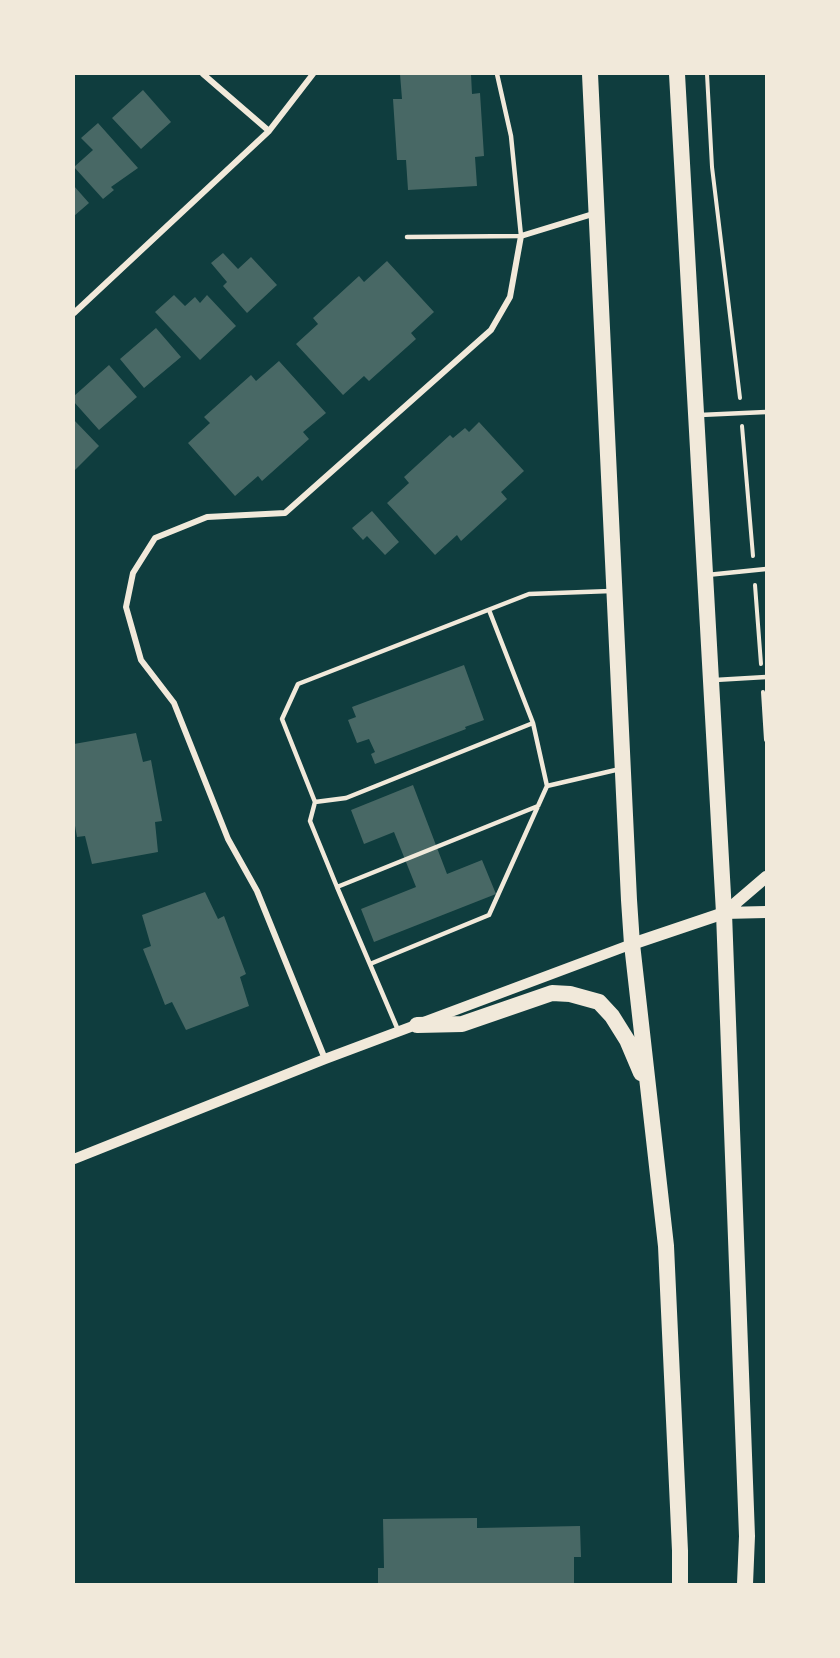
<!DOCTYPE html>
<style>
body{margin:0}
#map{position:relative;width:840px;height:1658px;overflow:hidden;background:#0f3d3e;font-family:"Zilla Slab",serif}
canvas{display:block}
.frame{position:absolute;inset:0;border:75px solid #f1e9da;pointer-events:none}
</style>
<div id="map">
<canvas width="840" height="1658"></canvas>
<div class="frame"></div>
</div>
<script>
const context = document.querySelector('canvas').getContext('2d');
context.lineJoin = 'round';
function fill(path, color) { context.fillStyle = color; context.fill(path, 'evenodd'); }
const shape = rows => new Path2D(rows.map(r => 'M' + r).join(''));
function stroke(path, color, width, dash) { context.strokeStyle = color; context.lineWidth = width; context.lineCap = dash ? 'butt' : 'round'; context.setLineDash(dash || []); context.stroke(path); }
const building = shape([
 [400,74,471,74,472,94,480,93,484,156,475,157,477,186,408,190,406,160,397,160,393,99,402,99],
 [143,90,171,122,141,149,112,118],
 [98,123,138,168,111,187,114,190,103,199,74,167,93,150,81,138],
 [74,186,89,203,74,216],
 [223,253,238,269,251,257,277,285,247,313,223,286,227,282,211,263],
 [387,261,434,312,411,333,416,339,369,381,364,376,343,395,296,344,318,324,313,318,359,276,364,282],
 [174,295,185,306,195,297,200,303,207,295,236,326,200,360,155,312],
 [156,328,181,357,144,388,120,359],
 [279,361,326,413,303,432,309,439,262,481,258,476,235,496,188,443,210,423,204,417,251,375,256,381],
 [109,365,137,397,99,430,74,402,74,396],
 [74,420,99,446,74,471],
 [479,422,524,471,501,492,507,499,461,541,457,535,435,555,387,503,409,483,404,477,450,435,453,438,465,428,469,432],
 [372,511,399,542,385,555,367,536,363,540,352,528],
 [464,665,484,720,465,727,466,729,375,764,371,754,375,752,369,739,357,743,348,720,356,717,352,707],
 [136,733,143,762,151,760,162,821,155,822,158,852,92,864,85,836,77,837,74,820,74,744],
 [413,785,447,874,482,860,496,894,374,942,361,909,416,887,394,832,364,844,351,810],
 [205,892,218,919,224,916,246,974,240,977,249,1006,186,1030,172,1002,165,1005,143,949,151,946,142,915],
 [477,1518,477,1528,580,1526,581,1557,574,1557,574,1584,378,1584,378,1568,384,1568,383,1519]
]);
const path = shape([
 [707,74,712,167,740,398],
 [742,426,753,556],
 [755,585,761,664],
 [763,692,766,740]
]);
const service = shape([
 [407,237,521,236,511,136,497,74],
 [700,415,766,412],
 [707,575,766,569],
 [489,610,533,723,547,786],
 [715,680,766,677],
 [315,802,346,798,533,723],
 [337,887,310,821,315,802,282,719,298,684,529,594,611,591],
 [370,964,489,915,547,786,620,769],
 [398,1030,337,887,538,806]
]);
const minor = shape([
 [203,74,269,131],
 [74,313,269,131,313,74],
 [325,1059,257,891,228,839,174,703,141,660,126,607,133,573,155,538,207,517,285,513,491,330,510,297,521,236,596,213]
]);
const tertiary = shape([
 [74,1159,325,1059,632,944]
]);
const secondary = shape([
 [724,913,766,877],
 [632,944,724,913,766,912]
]);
const trunk = shape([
 [590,74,629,900,632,944,666,1246,680,1551,680,1584],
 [677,74,724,913,747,1536,745,1584],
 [417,1025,462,1024,552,993,570,994,599,1002,612,1016,627,1040,641,1073]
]);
fill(building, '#486865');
stroke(path, '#f1e9da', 4);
stroke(service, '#f1e9da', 4.5);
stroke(minor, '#f1e9da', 6);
stroke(tertiary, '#f1e9da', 10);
stroke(secondary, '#f1e9da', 12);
stroke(trunk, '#f1e9da', 16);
</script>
